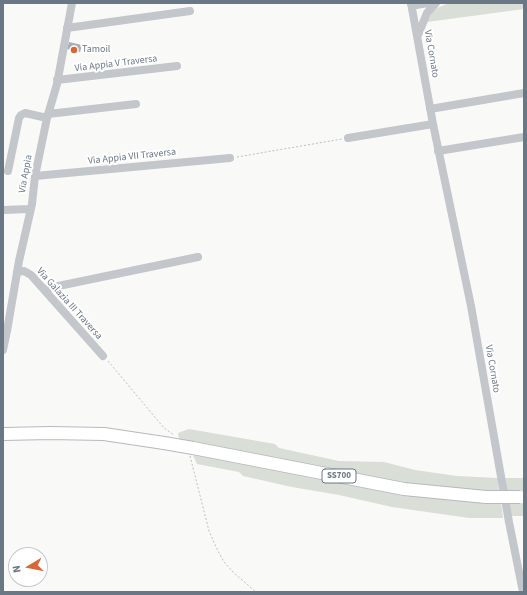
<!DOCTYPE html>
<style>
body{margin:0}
#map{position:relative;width:527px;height:595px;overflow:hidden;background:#f9f9f7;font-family:"Source Sans 3",sans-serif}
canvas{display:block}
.frame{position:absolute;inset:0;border:4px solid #6a7886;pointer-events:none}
.north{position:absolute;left:8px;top:547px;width:40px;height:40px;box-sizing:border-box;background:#fff;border:1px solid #c3c9cf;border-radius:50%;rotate:260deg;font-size:11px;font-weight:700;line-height:16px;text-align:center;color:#6a7886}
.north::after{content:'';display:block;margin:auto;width:14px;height:18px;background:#da6636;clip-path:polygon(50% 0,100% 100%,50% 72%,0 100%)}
</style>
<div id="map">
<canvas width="527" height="595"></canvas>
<div class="frame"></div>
<div class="north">N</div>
</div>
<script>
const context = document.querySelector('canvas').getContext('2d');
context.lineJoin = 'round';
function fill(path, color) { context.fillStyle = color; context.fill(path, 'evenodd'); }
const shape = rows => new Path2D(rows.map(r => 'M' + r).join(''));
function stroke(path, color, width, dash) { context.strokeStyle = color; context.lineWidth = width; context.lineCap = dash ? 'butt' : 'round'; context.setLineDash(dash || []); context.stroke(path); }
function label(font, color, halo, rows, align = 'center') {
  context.font = font + ' "Source Sans 3",sans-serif'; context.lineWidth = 4; context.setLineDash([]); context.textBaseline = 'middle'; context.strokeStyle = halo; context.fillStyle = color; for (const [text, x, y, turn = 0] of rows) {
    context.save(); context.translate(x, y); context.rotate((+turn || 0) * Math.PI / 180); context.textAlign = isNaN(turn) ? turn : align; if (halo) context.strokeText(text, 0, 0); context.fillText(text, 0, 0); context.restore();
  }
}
const green = shape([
 [449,3,524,3,524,9,427,22,432,13,437,8],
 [189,429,275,444,279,448,339,461,384,462,415,470,457,476,498,478,499,492,464,491,407,483,181,441,179,439,178,433],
 [192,453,388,490,442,499,501,502,503,518,469,518,392,507,339,495,292,487,243,476,239,472,197,464],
 [505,478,524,478,524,492,507,492],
 [524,503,524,516,511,516,509,504]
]);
const building = shape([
 [69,42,82,45,80,52,67,49]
]);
const path = shape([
 [237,157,342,139],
 [108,361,164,428,174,435],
 [190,456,209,531,216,547,224,562,234,573,256,592]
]);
const minor = shape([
 [411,3,433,124,471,306,509,522,523,592],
 [411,4,416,5,428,3],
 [67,28,190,11],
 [418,35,427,13,436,3],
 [57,80,177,66],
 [430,109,524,93],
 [48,114,136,104],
 [348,138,433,124],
 [438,151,524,137],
 [8,171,19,118,21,115,25,113,47,118],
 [35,176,230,158],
 [3,210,30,209],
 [17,272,24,271,31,275,103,356],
 [44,289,198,257],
 [3,350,7,331,19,261,32,204,35,176,47,118,57,84,72,3]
]);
const highway = shape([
 [3,434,50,433,104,434,164,443],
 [193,448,404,489,486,497]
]);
const highwayBridge = shape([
 [164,443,193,448],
 [486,497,520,497]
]);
const markers = [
 [74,50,4,"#da6636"]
];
const shields = [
 [339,476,34]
];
const shieldNames = [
 ["SS700",339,476]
];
const poiNames = [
 ["Tamoil",82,50]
];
const streetNames = [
 ["Via Cornato",431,54,80],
 ["Via Appia V Traversa",116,64,-7],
 ["Via Appia VII Traversa",132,157,-6],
 ["Via Appia",26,174,-80],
 ["Via Galazia III Traversa",69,304,48],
 ["Via Cornato",492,369,80]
];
fill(green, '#d9ded7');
fill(building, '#a8afb6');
stroke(highway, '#b6b9bd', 14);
stroke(path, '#bbbec0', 1, [2, 2]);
stroke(minor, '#c3c6ca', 8);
stroke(highway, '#fff', 12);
stroke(highwayBridge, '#b6b9bd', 14, []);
stroke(highwayBridge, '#fff', 12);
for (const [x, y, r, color] of markers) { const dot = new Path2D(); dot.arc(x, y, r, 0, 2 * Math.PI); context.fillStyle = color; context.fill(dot); stroke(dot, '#fff', 1.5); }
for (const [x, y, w] of shields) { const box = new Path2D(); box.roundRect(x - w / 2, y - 7, w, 14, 3); context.fillStyle = '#fff'; context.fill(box); stroke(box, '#6a7886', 1); }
label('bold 9px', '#6a7886', null, shieldNames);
label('10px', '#6a7886', '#fff', poiNames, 'left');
label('10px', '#6a7886', '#fff', streetNames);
</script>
